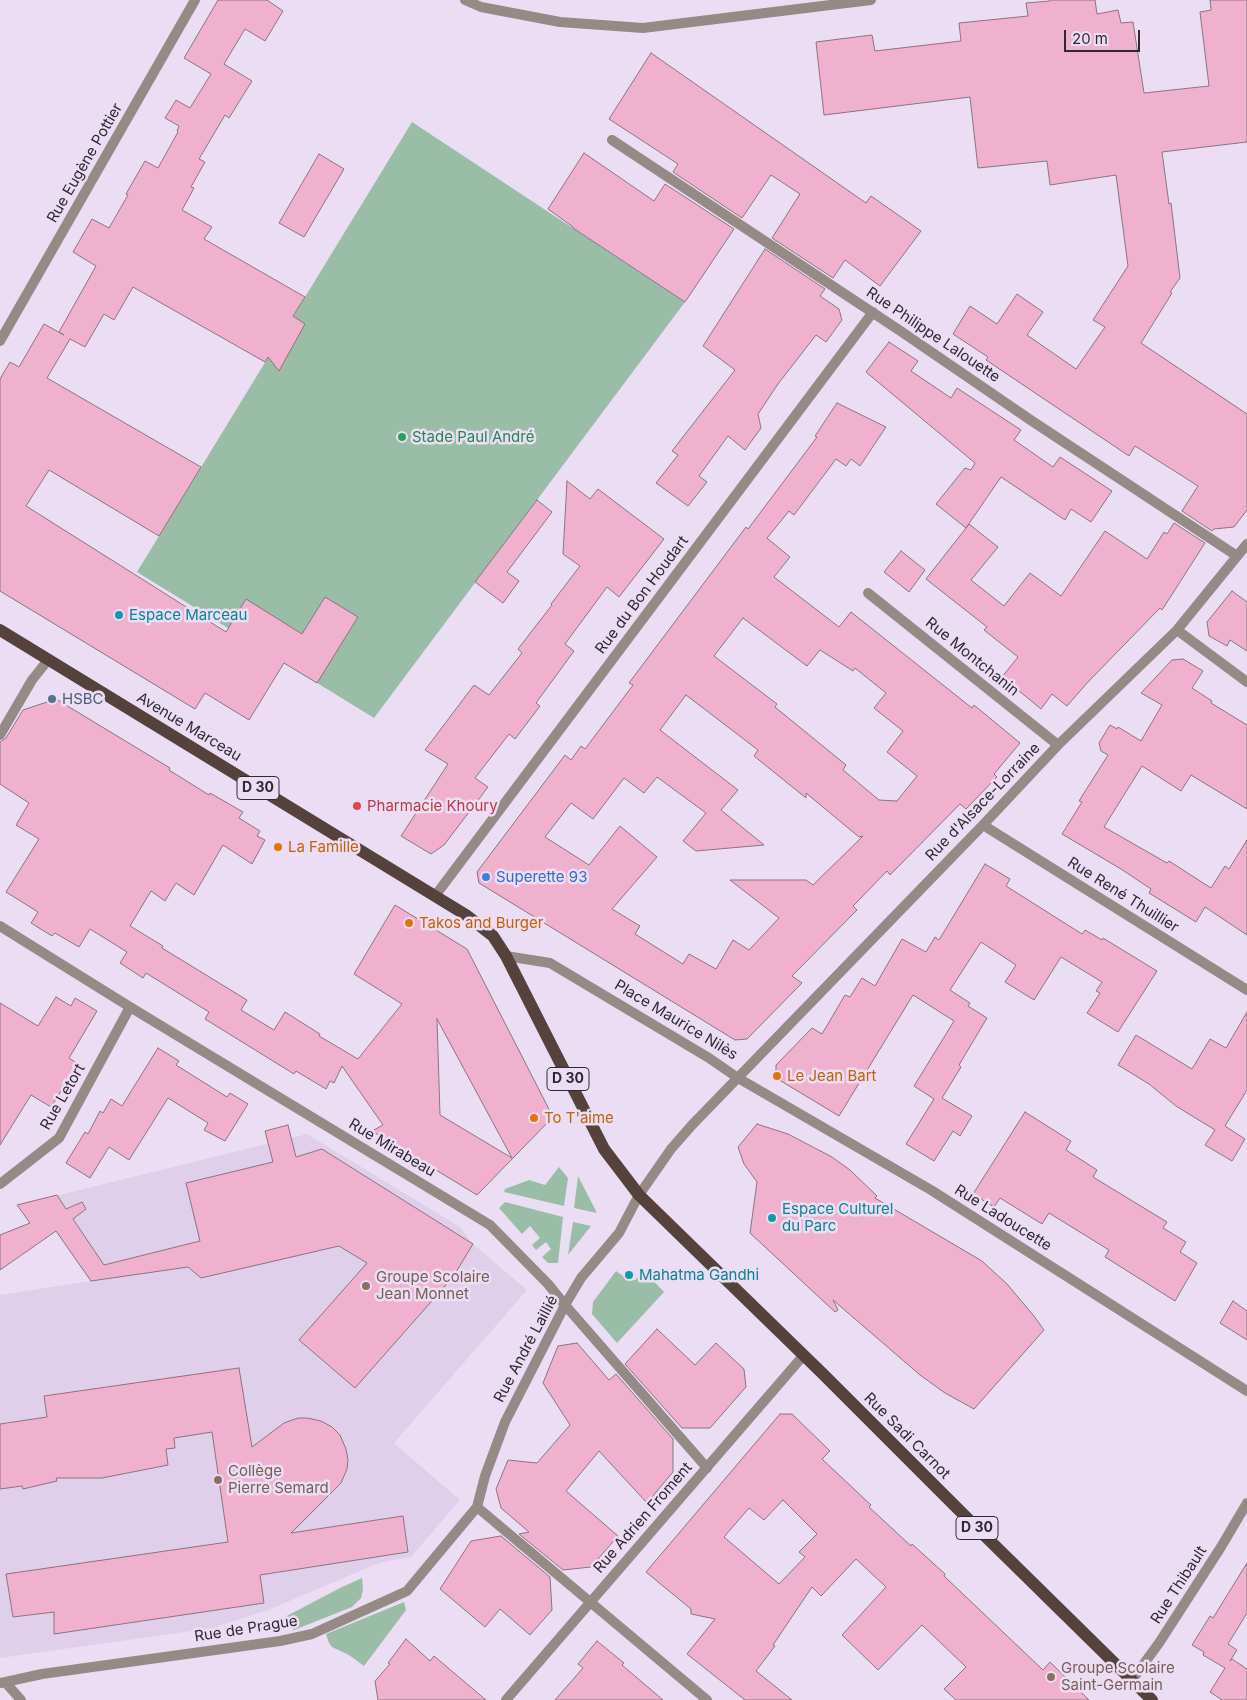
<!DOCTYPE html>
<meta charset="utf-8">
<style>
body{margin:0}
#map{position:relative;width:1247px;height:1700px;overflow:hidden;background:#ebdef4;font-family:Inter,sans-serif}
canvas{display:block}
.scale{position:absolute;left:1064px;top:30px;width:76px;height:22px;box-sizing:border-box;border:2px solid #2f2a32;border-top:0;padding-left:6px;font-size:15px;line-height:18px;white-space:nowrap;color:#2f2a32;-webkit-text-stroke:4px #ebdef4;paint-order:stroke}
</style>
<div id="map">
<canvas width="1247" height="1700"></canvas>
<div class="scale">20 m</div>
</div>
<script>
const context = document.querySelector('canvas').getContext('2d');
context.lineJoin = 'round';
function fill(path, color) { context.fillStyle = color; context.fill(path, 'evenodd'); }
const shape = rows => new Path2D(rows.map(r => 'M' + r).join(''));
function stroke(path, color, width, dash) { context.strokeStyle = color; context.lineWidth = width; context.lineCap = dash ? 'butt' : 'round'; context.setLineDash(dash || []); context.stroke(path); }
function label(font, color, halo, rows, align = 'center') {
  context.font = font + ' Inter,sans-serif'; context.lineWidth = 5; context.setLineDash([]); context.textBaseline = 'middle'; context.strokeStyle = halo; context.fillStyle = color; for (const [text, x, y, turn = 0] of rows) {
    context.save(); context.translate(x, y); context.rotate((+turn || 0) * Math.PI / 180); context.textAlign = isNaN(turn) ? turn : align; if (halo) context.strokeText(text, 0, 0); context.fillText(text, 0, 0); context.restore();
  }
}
const built = shape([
 [307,1134,460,1227,473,1244,527,1290,394,1443,460,1500,411,1557,379,1563,268,1610,213,1628,0,1658,0,1295,90,1281,35,1201]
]);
const green = shape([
 [412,122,685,302,374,718,137,572],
 [559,1167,568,1178,564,1206,504,1192,505,1189,529,1180,545,1185],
 [578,1176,597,1213,574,1208],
 [505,1202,563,1217,558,1263,548,1263,542,1257,551,1249,546,1242,536,1250,532,1245,540,1238,530,1226,522,1234,499,1208],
 [573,1222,591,1226,568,1255],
 [616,1271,630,1281,635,1280,644,1271,664,1292,617,1343,592,1314,593,1302],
 [362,1578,363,1590,361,1598,352,1607,294,1630,281,1619,340,1588],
 [404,1602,406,1610,364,1666,349,1655,332,1647,329,1643,326,1634]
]);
const building = shape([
 [218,0,267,0,283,11,265,41,245,29,224,64,252,81,229,118,225,115,199,159,205,162,191,187,194,188,182,210,212,227,204,239,305,297,293,316,305,324,279,371,268,357,265,362,133,287,114,320,104,314,85,347,70,339,47,378,201,467,159,536,49,470,26,506,226,632,246,599,302,634,325,597,358,617,317,683,284,663,249,720,205,693,195,709,0,591,0,379,10,362,19,367,44,324,64,335,59,332,96,266,73,252,92,219,109,228,128,195,126,194,145,161,158,168,178,132,177,131,179,126,165,118,176,100,190,108,211,74,184,58,218,0],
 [1050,0,1095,0,1097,14,1118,10,1121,23,1133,22,1144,93,1209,86,1200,12,1211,10,1210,0,1247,0,1247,142,1162,152,1169,204,1171,203,1180,278,1170,292,1172,293,1141,343,1247,414,1247,510,1234,527,1214,529,1212,531,1182,511,1198,486,1135,446,1129,456,986,360,988,357,953,334,970,306,997,324,1017,294,1043,312,1027,335,1076,369,1105,327,1093,320,1128,266,1116,175,1050,185,1047,161,978,168,970,97,824,115,816,42,872,35,875,51,961,41,959,23,1028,16,1026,3,1050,1,1050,0],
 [651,53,866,203,871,196,921,231,880,286,845,260,833,278,772,238,800,194,771,175,742,218,673,172,678,164,609,119,651,53],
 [584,153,654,201,665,184,734,229,685,302,573,228,573,227,548,209,584,153],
 [319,154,344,169,304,237,279,223,319,154],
 [765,249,825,289,820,296,839,309,842,320,826,342,816,335,778,384,758,414,761,428,745,450,728,436,699,476,707,482,688,506,656,483,678,455,672,451,735,370,703,346,765,249],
 [889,342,918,361,911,371,951,398,957,388,1021,430,1014,440,1053,467,1060,457,1112,491,1091,522,1071,509,1065,520,1001,477,966,528,969,524,998,547,971,580,1004,606,1030,573,1061,596,1105,531,1147,559,1164,532,1167,534,1174,523,1205,543,1162,610,1160,608,1088,682,1067,706,1052,694,1041,709,1002,677,1018,657,984,630,987,627,926,579,966,528,936,504,965,468,971,470,975,463,866,372,889,342],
 [837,403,886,427,860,466,851,459,846,466,836,459,794,515,789,511,767,538,790,557,774,577,839,627,851,612,972,708,974,705,1020,743,994,774,997,777,966,809,960,804,890,875,887,871,853,906,857,910,792,976,802,983,747,1039,735,1040,479,883,477,872,565,755,571,760,581,746,585,749,633,685,629,683,746,527,748,529,817,437,815,436,837,403],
 [743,618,807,666,820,650,853,671,855,668,886,693,874,708,903,731,887,752,917,776,897,801,879,800,843,770,846,765,775,707,777,704,714,656,743,618],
 [686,695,758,750,754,756,806,798,806,793,859,837,863,836,813,885,806,880,730,880,779,918,749,950,733,940,716,969,689,954,683,964,635,934,640,926,612,909,657,857,620,826,589,865,545,837,571,803,593,819,624,778,644,793,657,777,706,813,683,841,696,851,764,845,721,810,738,790,660,730,686,695],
 [567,481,590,499,598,489,664,539,619,597,607,587,565,644,574,651,536,703,540,706,515,739,509,734,475,778,488,787,444,845,431,854,401,836,448,764,425,750,474,685,489,695,522,653,518,649,552,605,551,604,580,566,563,554,567,481],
 [537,500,552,512,507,572,519,581,503,603,475,582,537,500],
 [901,551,925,570,909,592,884,572,901,551],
 [1232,591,1247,602,1247,651,1230,640,1227,646,1209,636,1207,622,1232,591],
 [1183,659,1203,671,1192,688,1212,701,1211,703,1247,725,1247,809,1191,775,1181,791,1142,766,1104,827,1167,863,1169,861,1211,888,1225,866,1229,869,1247,840,1247,935,1205,907,1196,922,1149,893,1151,889,1121,869,1062,834,1082,802,1079,801,1108,755,1101,751,1099,743,1110,725,1117,729,1118,727,1141,741,1162,705,1141,693,1172,660,1183,659],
 [56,699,170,768,169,770,209,795,210,793,243,812,239,818,260,831,257,836,265,840,252,864,223,845,194,895,176,883,165,901,151,891,130,926,163,946,162,948,247,1000,241,1010,274,1030,285,1012,320,1034,319,1036,358,1059,402,1004,354,974,395,905,467,949,553,1117,477,1195,372,1131,383,1125,342,1066,334,1083,330,1081,326,1089,296,1071,294,1074,205,1019,209,1012,146,973,143,978,120,963,127,952,90,929,79,947,55,933,52,936,31,923,38,912,6,892,39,839,16,825,29,803,0,784,0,742,6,738,23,710,56,699],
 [437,1019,512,1158,440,1115,437,1019],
 [985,864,1010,879,1006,886,1082,934,1085,930,1102,940,1103,938,1157,971,1118,1032,1087,1013,1100,993,1096,991,1102,982,1061,957,1034,1000,1005,982,1016,965,981,942,950,990,970,1003,968,1006,987,1018,959,1065,961,1067,942,1098,972,1116,960,1136,953,1131,934,1161,906,1144,934,1099,914,1086,954,1021,913,995,839,1116,776,1078,776,1065,812,1028,822,1034,845,995,850,997,862,978,875,986,902,939,926,952,935,937,939,940,985,864],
 [56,997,71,1006,75,998,97,1011,69,1058,78,1064,51,1107,31,1095,0,1145,0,1003,38,1026,56,997],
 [1247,1012,1247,1090,1225,1126,1245,1139,1232,1161,1205,1145,1215,1130,1176,1106,1149,1084,1118,1065,1136,1035,1192,1069,1210,1039,1226,1048,1247,1012],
 [158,1048,179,1061,176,1065,208,1085,227,1097,230,1093,248,1104,225,1141,204,1130,208,1123,168,1098,129,1160,109,1147,90,1178,66,1163,85,1132,88,1134,100,1111,103,1113,111,1099,122,1106,158,1048],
 [1025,1112,1071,1141,1066,1150,1097,1170,1093,1177,1167,1222,1163,1228,1186,1242,1180,1252,1197,1263,1175,1301,1105,1257,1109,1250,1049,1213,1042,1224,1000,1198,994,1207,973,1194,1025,1112],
 [757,1124,788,1134,832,1157,850,1170,877,1196,875,1198,982,1261,1007,1284,1034,1316,1044,1330,974,1409,945,1393,920,1375,833,1300,838,1310,835,1312,750,1233,757,1182,744,1164,738,1147,757,1124],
 [288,1125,296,1157,322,1149,473,1244,453,1277,355,1388,299,1340,367,1263,339,1246,201,1278,188,1267,91,1281,56,1231,0,1270,0,1235,30,1223,17,1205,57,1195,66,1209,82,1202,86,1209,73,1219,104,1265,200,1241,186,1183,273,1162,265,1131,288,1125],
 [1233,1301,1247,1311,1247,1340,1220,1323,1233,1301],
 [657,1329,695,1365,716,1343,744,1369,746,1387,710,1428,682,1428,625,1364,657,1329],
 [577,1343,609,1380,616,1374,673,1439,673,1472,647,1503,599,1451,566,1491,618,1536,591,1567,563,1570,519,1534,529,1532,501,1508,496,1489,508,1460,537,1463,570,1425,543,1383,558,1346,577,1343],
 [239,1368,252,1447,284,1423,298,1418,307,1418,321,1421,332,1427,340,1435,346,1449,348,1460,347,1469,341,1483,291,1533,403,1516,408,1552,260,1575,264,1603,54,1634,54,1612,13,1617,6,1574,228,1542,212,1432,174,1438,175,1448,166,1449,168,1465,102,1478,56,1478,57,1481,23,1489,22,1486,0,1489,0,1424,47,1417,44,1396,239,1368],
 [780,1414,792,1414,830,1451,822,1459,871,1505,869,1507,911,1546,912,1544,945,1574,944,1576,1043,1670,1050,1662,1089,1700,956,1700,944,1689,966,1667,922,1625,878,1670,842,1635,886,1587,856,1559,821,1596,812,1587,773,1645,775,1646,756,1671,792,1700,745,1700,687,1654,715,1619,691,1614,691,1609,646,1572,780,1414],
 [783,1500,817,1534,799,1552,805,1557,779,1584,724,1537,749,1508,764,1520,783,1500],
 [501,1536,550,1577,552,1610,530,1635,500,1609,485,1627,440,1589,471,1541,501,1536],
 [1247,1563,1247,1613,1228,1644,1237,1650,1230,1661,1232,1659,1247,1669,1247,1700,1222,1700,1210,1692,1225,1668,1203,1655,1204,1652,1192,1645,1210,1616,1213,1618,1247,1563],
 [406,1639,430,1661,434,1656,486,1700,378,1700,375,1681,390,1664,388,1663,406,1639],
 [597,1641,624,1663,622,1665,663,1700,555,1700,583,1668,578,1664,597,1641]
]);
const minor = shape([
 [465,0,481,7,560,22,643,28,871,0],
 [612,140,902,332,1032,421,1237,556],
 [0,341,195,0],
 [868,593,1058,745],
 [1177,630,1247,682],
 [0,735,32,680,48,660],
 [983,825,1247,990],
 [435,896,873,312],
 [0,926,130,1007,490,1225,548,1284,565,1305,707,1468],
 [506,956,550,963,709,1058,738,1078,931,1190,1247,1391],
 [0,1184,59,1138,130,1007],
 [477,1507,707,1700],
 [1132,1680,1159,1643,1221,1547,1247,1503],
 [0,1683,42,1674,280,1641,312,1634,407,1591,477,1507,485,1476,505,1422,565,1305,581,1278,619,1233,639,1195,671,1149,692,1125,983,825,1058,745,1177,630,1247,544],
 [6,1683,21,1700]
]);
const tertiary = shape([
 [506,1700,803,1356]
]);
const primary = shape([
 [0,630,466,915,493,936,506,956,604,1149,639,1195,824,1375,981,1532,1152,1700]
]);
const markers = [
 [402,437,5,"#2e9e5b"],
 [119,615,5,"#0f9aa8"],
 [52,699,5,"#5c6f8a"],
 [357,806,5,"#e0444e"],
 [278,847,5,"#e8710a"],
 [486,877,5,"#3f7fe0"],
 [409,923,5,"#e8710a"],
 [777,1076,5,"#e8710a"],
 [534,1118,5,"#e8710a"],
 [772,1218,5,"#0f9aa8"],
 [629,1275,5,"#0f9aa8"],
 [366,1286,5,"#8d6e63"],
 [218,1480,5,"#8d6e63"],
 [1051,1677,5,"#8d6e63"]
];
const shields = [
 [258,788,42],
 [568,1079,42],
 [977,1528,42]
];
const shieldNames = [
 ["D 30",258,788],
 ["D 30",568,1079],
 ["D 30",977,1528]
];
const streetNames = [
 ["Rue Eugène Pottier",85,163,-60],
 ["Rue Philippe Lalouette",933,335,34],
 ["Rue du Bon Houdart",642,595,-53],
 ["Rue Montchanin",972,657,39],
 ["Avenue Marceau",189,727,31],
 ["Rue d'Alsace-Lorraine",983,802,-46],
 ["Rue René Thuillier",1123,895,32],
 ["Place Maurice Nilès",676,1020,31],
 ["Rue Letort",63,1097,-60],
 ["Rue Mirabeau",392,1148,31],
 ["Rue Ladoucette",1003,1218,32],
 ["Rue André Laillié",526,1349,-62],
 ["Rue Sadi Carnot",907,1436,45],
 ["Rue Adrien Froment",643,1518,-49],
 ["Rue Thibault",1179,1585,-57],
 ["Rue de Prague",246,1629,-9]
];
const leisureNames = [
 ["Stade Paul André",412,437]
];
const cultureNames = [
 ["Espace Marceau",129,615],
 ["Espace Culturel",782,1209],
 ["du Parc",782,1226],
 ["Mahatma Gandhi",639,1275]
];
const serviceNames = [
 ["HSBC",62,699]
];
const healthNames = [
 ["Pharmacie Khoury",367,806]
];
const foodNames = [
 ["La Famille",288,847],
 ["Takos and Burger",419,923],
 ["Le Jean Bart",787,1076],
 ["To T'aime",544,1118]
];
const shopNames = [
 ["Superette 93",496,877]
];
const educationNames = [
 ["Groupe Scolaire",376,1277],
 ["Jean Monnet",376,1294],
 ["Collège",228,1471],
 ["Pierre Semard",228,1488],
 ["Groupe Scolaire",1061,1668],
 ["Saint-Germain",1061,1685]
];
fill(built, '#e0cfeb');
fill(green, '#99bda7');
fill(building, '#efb1ce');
stroke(building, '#8b747e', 1);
stroke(minor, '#968a87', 10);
stroke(tertiary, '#968a87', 10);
stroke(primary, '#55423d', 12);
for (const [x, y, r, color] of markers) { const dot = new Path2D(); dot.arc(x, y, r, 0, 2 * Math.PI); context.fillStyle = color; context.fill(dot); stroke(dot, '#ebdef4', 2); }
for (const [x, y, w] of shields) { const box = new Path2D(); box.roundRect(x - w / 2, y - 11.5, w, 23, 4); context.fillStyle = '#ebdef4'; context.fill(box); stroke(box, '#2f2a32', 1); }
label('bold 14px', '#2f2a32', null, shieldNames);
label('15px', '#2f2a32', '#ebdef4', streetNames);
label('15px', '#27864d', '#ebdef4', leisureNames, 'left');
label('15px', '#0d838f', '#ebdef4', cultureNames, 'left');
label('15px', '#4e5e75', '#ebdef4', serviceNames, 'left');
label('15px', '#be3a42', '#ebdef4', healthNames, 'left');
label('15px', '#c56008', '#ebdef4', foodNames, 'left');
label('15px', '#366cbe', '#ebdef4', shopNames, 'left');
label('15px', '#785e54', '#ebdef4', educationNames, 'left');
</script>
